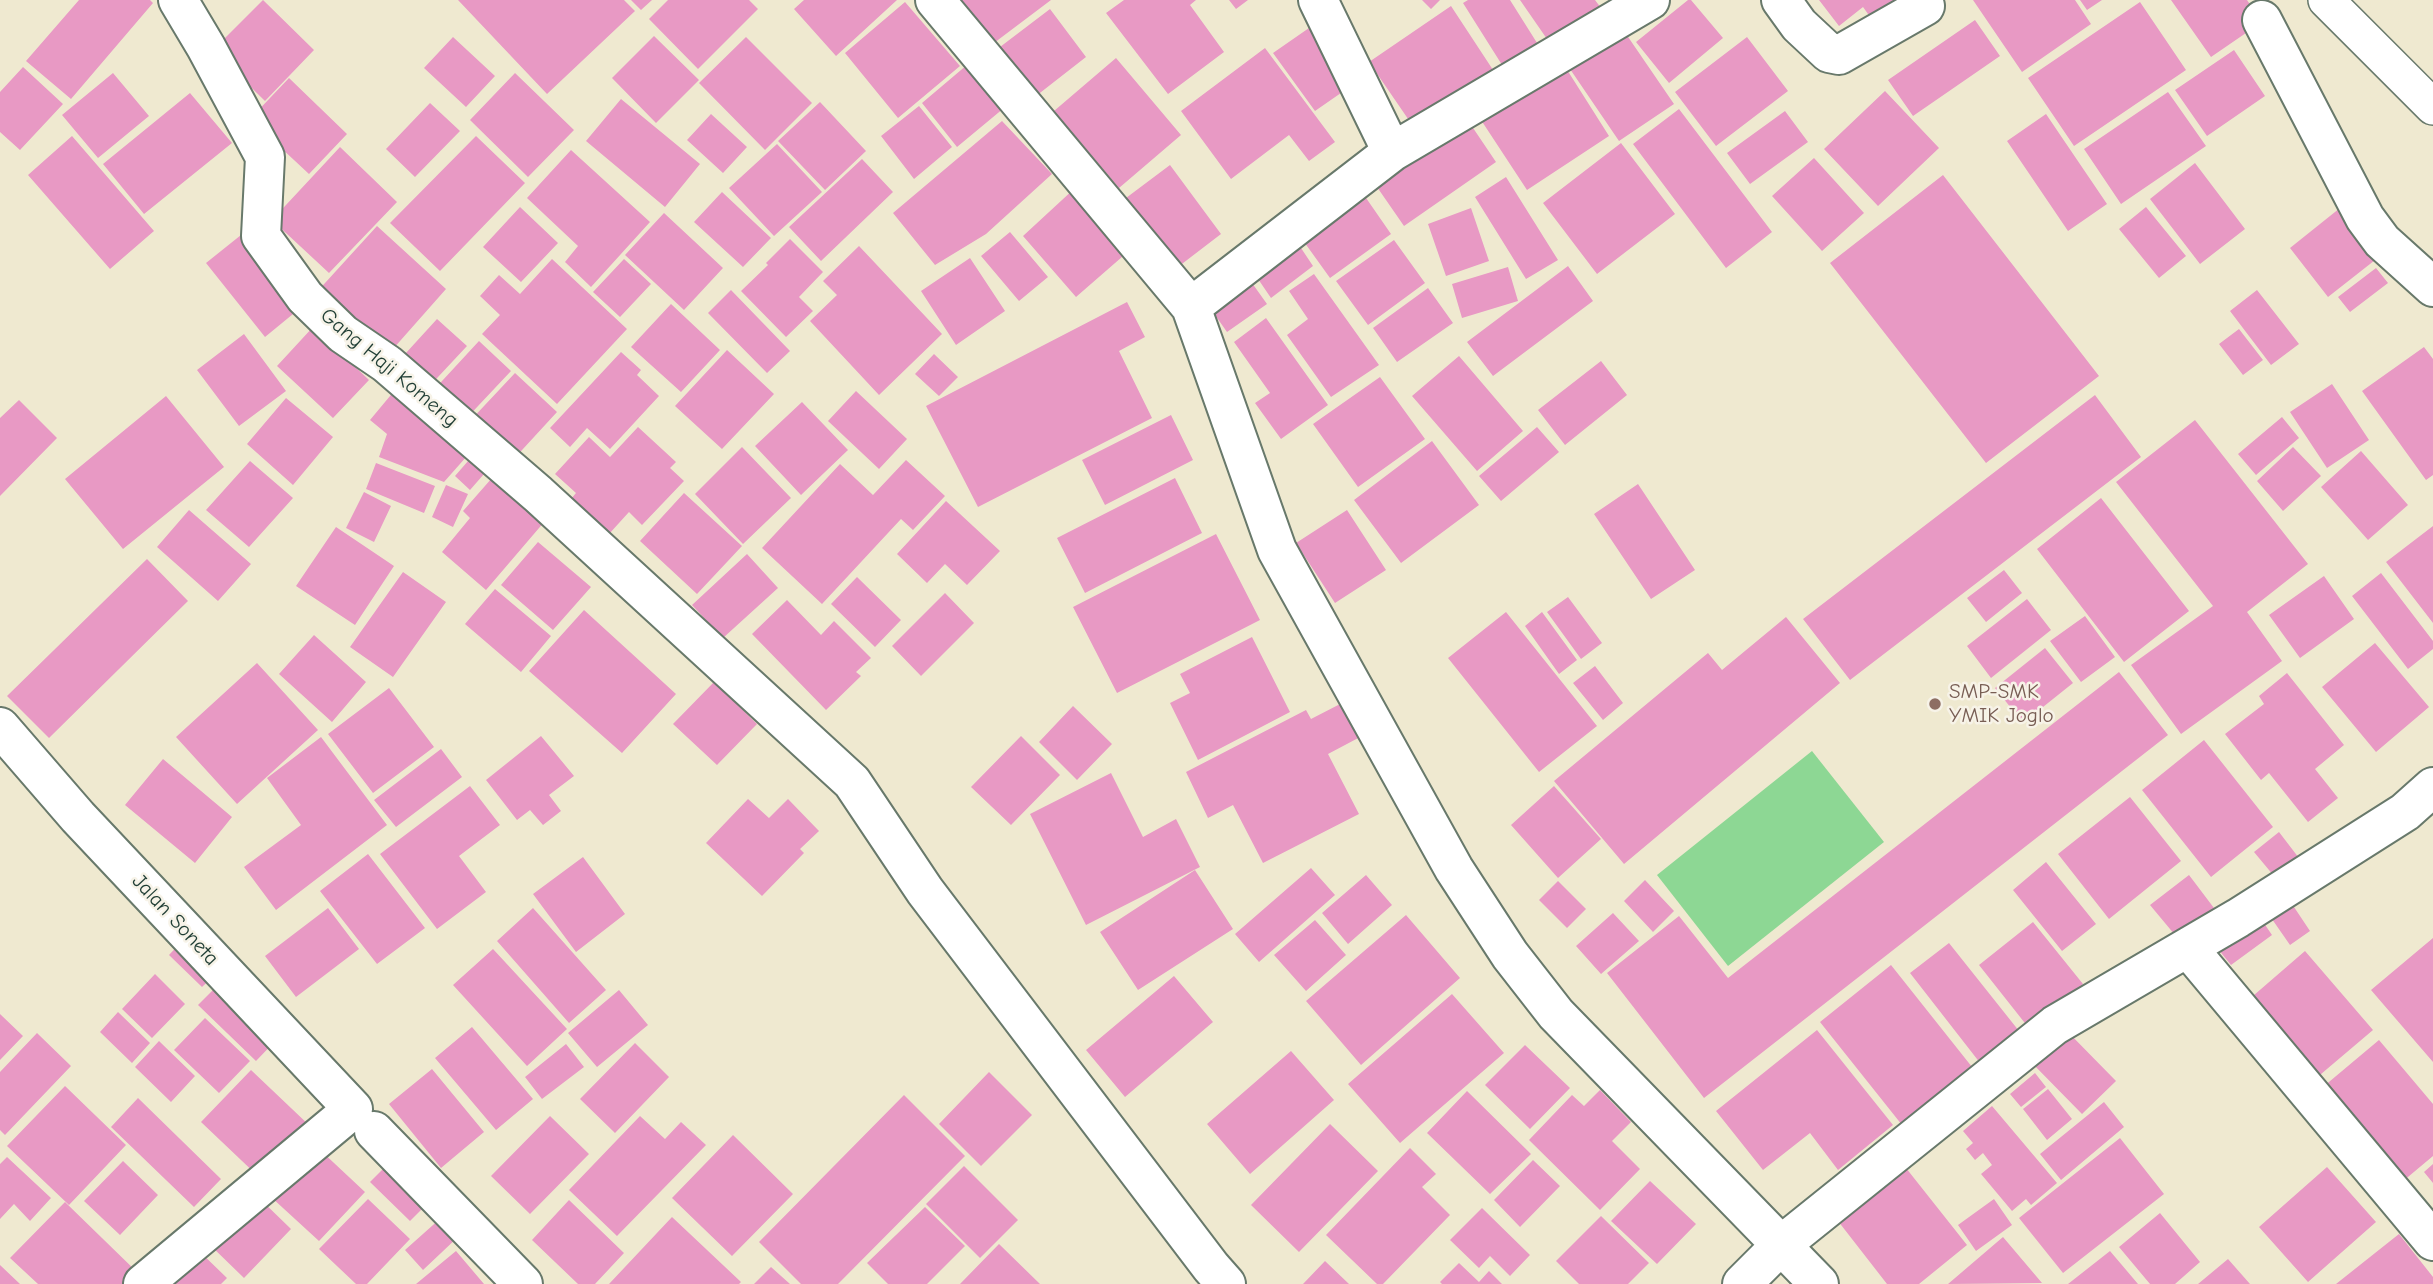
<!DOCTYPE html>
<style>
body{margin:0}
canvas{display:block;background:#efe9d0}
</style>
<canvas width="2433" height="1284"></canvas>
<script>
const context = document.querySelector('canvas').getContext('2d');
context.lineJoin = 'round';
function fill(path, color) { context.fillStyle = color; context.fill(path, 'evenodd'); }
const shape = rows => new Path2D(rows.map(r => 'M' + r).join(''));
function stroke(path, color, width, dash) { context.strokeStyle = color; context.lineWidth = width; context.lineCap = dash ? 'butt' : 'round'; context.setLineDash(dash || []); context.stroke(path); }
function label(font, color, halo, rows, align = 'center') {
  context.font = font + ' "Comic Neue",sans-serif'; context.lineWidth = 5; context.setLineDash([]); context.textBaseline = 'middle'; context.strokeStyle = halo; context.fillStyle = color; for (const [text, x, y, turn = 0] of rows) {
    context.save(); context.translate(x, y); context.rotate((+turn || 0) * Math.PI / 180); context.textAlign = isNaN(turn) ? turn : align; if (halo) context.strokeText(text, 0, 0); context.fillText(text, 0, 0); context.restore();
  }
}
const green = shape([
 [1812,751,1884,842,1728,966,1657,875]
]);
const building = shape([
 [79,0,150,0,153,3,71,99,26,61],
 [263,0,314,50,265,101,213,50],
 [458,0,624,0,635,11,547,94],
 [631,0,652,0,641,10],
 [668,0,749,0,758,9,698,69,649,19],
 [804,0,897,0,836,56,794,9],
 [950,0,1051,0,986,49],
 [1124,0,1196,0,1190,5,1224,52,1168,94,1106,13],
 [1229,0,1248,0,1236,9],
 [1422,0,1440,0,1431,9],
 [1468,0,1510,0,1544,54,1509,76,1463,3],
 [1520,0,1595,0,1607,16,1556,52],
 [1688,0,1691,0,1723,38,1669,83,1636,42],
 [1819,0,1907,0,1876,25,1863,7,1839,26],
 [1973,0,2075,0,2091,24,2022,72],
 [2080,0,2102,0,2087,10],
 [2171,0,2247,0,2262,22,2211,57],
 [905,2,960,66,898,118,845,53],
 [2140,2,2186,70,2074,146,2028,78],
 [1451,6,1497,76,1417,132,1369,62],
 [1050,9,1086,57,1036,96,1000,47],
 [1975,20,2000,56,1913,116,1888,80],
 [1309,28,1351,86,1315,111,1273,53],
 [1624,31,1674,104,1619,141,1570,69],
 [654,36,699,80,656,123,612,78],
 [453,37,495,76,466,107,424,68],
 [746,37,812,103,765,150,699,83],
 [1747,37,1788,91,1716,146,1675,92],
 [1265,48,1335,142,1309,161,1289,135,1231,179,1181,111],
 [2234,50,2265,96,2207,136,2175,90],
 [1116,58,1181,135,1119,188,1054,111],
 [974,59,1010,103,957,147,922,103],
 [1564,65,1609,136,1527,190,1481,120],
 [23,67,63,104,20,150,0,132,0,92],
 [113,73,149,116,98,158,62,115],
 [515,73,574,130,528,177,470,120],
 [289,78,347,134,309,174,250,119],
 [1885,91,1939,148,1878,206,1824,149],
 [2168,92,2206,146,2121,204,2084,149],
 [190,93,232,143,144,214,103,164],
 [621,99,700,164,665,207,586,141],
 [820,102,866,151,825,190,778,141],
 [430,103,460,131,415,177,386,149],
 [919,106,952,147,914,179,881,136],
 [1679,109,1772,232,1726,268,1633,144],
 [1785,111,1808,142,1750,184,1727,153],
 [711,114,747,147,723,173,687,140],
 [2046,114,2107,204,2068,231,2007,141],
 [1002,121,1052,174,986,234,935,265,893,213],
 [1469,122,1496,162,1404,226,1377,187],
 [72,136,154,231,110,269,28,175],
 [476,136,525,183,440,271,390,223],
 [1621,143,1675,214,1597,274,1543,203],
 [777,144,822,192,774,236,729,188],
 [340,147,397,202,329,273,272,220],
 [571,150,650,222,591,287,565,262,578,246,527,198],
 [1814,158,1864,213,1822,251,1772,196],
 [862,159,893,192,821,261,789,227],
 [2195,163,2245,229,2200,264,2150,199],
 [1170,165,1221,234,1174,270,1122,201],
 [1943,175,2099,376,1986,463,1830,263],
 [1506,177,1558,260,1526,279,1475,197],
 [1075,188,1130,250,1076,297,1023,236],
 [722,192,771,238,743,267,694,222],
 [1364,195,1391,234,1330,278,1302,239],
 [2345,204,2384,253,2328,297,2290,248],
 [520,207,558,243,521,282,483,247],
 [2146,207,2186,256,2159,278,2119,229],
 [1471,208,1489,261,1446,276,1428,224],
 [664,213,723,268,684,310,625,255],
 [377,226,446,289,385,358,315,294],
 [246,231,304,305,265,337,206,263],
 [1010,232,1048,277,1019,301,981,256],
 [790,239,823,272,799,297,813,311,786,337,741,291,768,265,766,263],
 [1394,240,1425,283,1368,325,1336,281],
 [1299,245,1313,266,1271,298,1256,276],
 [859,246,942,334,879,395,810,321,837,295,823,281],
 [970,258,1005,311,956,345,921,291],
 [552,259,627,329,557,404,482,334,500,315,480,296,499,275,520,294],
 [624,259,651,284,620,317,593,292],
 [1568,266,1593,301,1493,376,1467,342],
 [1508,267,1518,301,1462,318,1452,284],
 [2376,268,2388,283,2350,312,2338,297],
 [1314,274,1379,365,1331,397,1287,335,1308,319,1289,291],
 [1247,276,1267,304,1227,332,1208,305],
 [1428,288,1453,323,1397,362,1373,328],
 [731,290,790,351,767,373,708,313],
 [2257,290,2299,344,2271,365,2230,311],
 [1127,302,1145,337,1119,351,1152,418,978,507,926,406],
 [671,304,720,350,681,392,631,347],
 [1266,318,1328,405,1281,439,1255,403,1270,393,1234,342],
 [437,319,467,346,424,392,395,365],
 [313,327,369,380,333,418,277,366],
 [2239,329,2263,360,2243,375,2219,344],
 [244,334,286,391,239,426,197,370],
 [479,341,511,371,462,423,430,394],
 [2424,347,2433,359,2433,475,2426,480,2362,391],
 [727,350,774,394,722,449,675,406],
 [621,352,641,370,637,375,659,396,610,449,587,428,570,447,550,428],
 [934,354,958,377,939,396,915,374],
 [1459,356,1523,431,1477,471,1412,396],
 [1601,361,1627,395,1565,445,1538,410],
 [515,373,557,412,511,462,469,422],
 [1380,377,1425,439,1358,487,1313,424],
 [400,384,475,447,444,482,379,457,387,434,370,420],
 [2332,384,2369,440,2327,468,2290,412],
 [856,391,907,439,879,469,828,421],
 [2095,395,2141,457,1850,680,1803,619],
 [166,396,224,467,123,549,65,479],
 [286,398,333,437,293,485,247,444],
 [19,400,57,438,0,496,0,418],
 [802,402,848,450,801,495,755,446],
 [1171,415,1193,460,1105,505,1082,460],
 [2282,417,2299,438,2256,475,2238,454],
 [2195,420,2308,564,2247,612,2282,661,2181,734,2131,665,2213,606,2116,482],
 [638,427,676,462,670,468,684,481,642,525,629,512,609,534,571,499,576,493,555,474,589,437,610,457],
 [1537,427,1559,452,1501,501,1479,476],
 [1432,441,1479,505,1401,563,1354,500],
 [742,447,791,498,743,544,695,494],
 [2293,447,2321,476,2283,511,2257,481],
 [2361,451,2408,505,2368,540,2321,487],
 [475,453,491,466,470,490,455,476],
 [906,460,945,496,913,530,901,519,822,604,762,548,840,464,873,495],
 [250,461,293,498,249,547,206,510],
 [376,463,435,486,424,513,366,489],
 [499,470,551,514,486,590,442,552,470,518,463,511],
 [1175,478,1202,533,1085,593,1057,538],
 [1638,484,1695,570,1651,599,1594,514],
 [446,485,468,494,453,527,432,517],
 [364,492,391,506,374,542,346,528],
 [684,493,742,546,697,594,640,541],
 [2101,498,2189,611,2124,662,2037,549],
 [946,501,1000,551,967,585,945,564,927,583,897,554],
 [189,510,251,564,218,601,157,547],
 [1347,510,1386,570,1335,603,1296,543],
 [2433,526,2433,623,2386,562],
 [336,527,394,566,355,625,296,586],
 [1216,534,1260,620,1117,693,1073,607],
 [538,542,591,587,553,630,501,585],
 [747,554,778,588,723,638,692,605],
 [147,559,188,601,49,738,7,696],
 [2004,570,2022,593,1986,622,1967,598],
 [403,572,446,602,393,677,350,647],
 [2381,573,2433,641,2433,649,2408,669,2352,596],
 [2324,576,2354,619,2300,658,2269,615],
 [857,577,901,620,875,647,831,604],
 [495,589,551,636,521,672,465,624],
 [945,593,974,623,921,676,892,646],
 [1568,597,1602,643,1581,659,1547,612],
 [2027,599,2051,630,1991,678,1967,646],
 [787,600,821,635,834,621,871,658,856,672,861,676,826,710,752,634],
 [584,610,676,694,622,753,529,671],
 [1506,612,1597,726,1539,772,1448,658],
 [1542,612,1577,660,1559,674,1525,626],
 [2085,616,2115,657,2081,682,2050,641],
 [1786,617,1840,683,1624,864,1554,781,1708,653,1722,670],
 [314,635,366,682,332,722,279,674],
 [1252,637,1290,712,1198,760,1170,703,1190,693,1180,674],
 [2375,643,2429,707,2376,752,2322,687],
 [2045,648,2073,683,2023,723,1995,688],
 [257,663,318,730,237,804,176,737],
 [1595,666,1623,703,1603,720,1573,683],
 [2119,672,2168,735,1704,1098,1607,973,1679,916,1728,978],
 [2287,673,2344,745,2315,769,2338,798,2308,822,2269,773,2261,780,2225,734,2264,704,2259,696],
 [714,682,757,724,717,765,673,724],
 [389,688,434,747,373,793,328,734],
 [1344,702,1362,736,1328,754,1359,814,1263,863,1233,805,1208,818,1186,772,1306,710,1311,719],
 [1073,706,1112,744,1077,780,1039,742],
 [541,736,574,776,549,795,561,811,543,825,530,810,517,820,486,780],
 [1021,736,1060,775,1011,825,971,787],
 [321,737,387,825,276,910,244,867,301,825,267,778],
 [2204,740,2273,827,2211,877,2142,790],
 [441,749,462,777,396,827,374,800],
 [163,759,232,817,195,863,125,805],
 [1111,773,1143,837,1176,819,1200,867,1086,925,1030,814],
 [470,786,500,825,459,856,486,892,437,929,380,854],
 [1554,786,1601,839,1558,878,1511,825],
 [2130,797,2181,861,2109,919,2058,854],
 [748,799,769,818,788,799,819,831,800,849,804,853,762,896,706,843],
 [2279,832,2302,862,2279,882,2254,852],
 [368,854,425,928,377,964,320,891],
 [583,857,625,914,576,952,533,894],
 [2046,862,2096,924,2062,951,2013,890],
 [1311,868,1335,895,1259,962,1235,934],
 [1195,870,1233,929,1138,990,1100,932],
 [1366,875,1392,905,1348,944,1322,913],
 [2189,875,2217,912,2180,941,2150,905],
 [1645,880,1674,911,1653,932,1624,901],
 [1558,881,1586,909,1567,928,1539,900],
 [2286,895,2310,931,2290,945,2265,909],
 [328,908,359,949,296,997,265,956],
 [533,908,606,990,569,1023,497,941],
 [1613,913,1639,941,1601,974,1576,946],
 [2257,913,2272,935,2231,965,2214,944],
 [1406,915,1460,978,1361,1065,1306,1001],
 [1315,920,1346,955,1306,991,1274,955],
 [2033,922,2083,984,2028,1027,1979,965],
 [185,938,219,971,202,987,169,955],
 [2433,938,2433,1062,2371,990],
 [1949,943,2023,1036,1984,1068,1910,973],
 [493,949,567,1029,527,1066,453,985],
 [2305,951,2373,1030,2314,1080,2246,1002],
 [1891,965,1976,1072,1906,1130,1820,1022],
 [155,974,185,1004,152,1038,122,1009],
 [1174,976,1213,1022,1125,1097,1086,1050],
 [223,980,281,1035,256,1061,198,1005],
 [619,990,648,1025,597,1067,568,1033],
 [1452,994,1504,1053,1400,1143,1348,1084],
 [118,1012,150,1043,132,1063,100,1032],
 [0,1014,23,1036,0,1060],
 [205,1018,250,1061,219,1093,174,1050],
 [472,1027,533,1099,496,1130,435,1058],
 [2064,1028,2116,1081,2082,1114,2030,1061],
 [1817,1030,1893,1125,1838,1170,1810,1133,1763,1170,1716,1111],
 [37,1033,71,1066,5,1135,0,1130,0,1072],
 [2379,1040,2433,1104,2433,1156,2396,1187,2317,1092],
 [159,1041,195,1076,171,1102,135,1067],
 [635,1043,669,1077,615,1133,580,1099],
 [566,1044,584,1067,542,1099,525,1077],
 [1525,1045,1570,1088,1530,1129,1485,1085],
 [1291,1051,1334,1100,1250,1174,1207,1124],
 [432,1069,484,1132,441,1168,389,1104],
 [251,1070,311,1127,261,1179,201,1122],
 [989,1072,1032,1115,981,1166,939,1124],
 [2035,1073,2046,1087,2021,1107,2010,1094],
 [65,1086,126,1145,69,1205,7,1146],
 [2048,1089,2072,1119,2047,1140,2023,1109],
 [1600,1090,1631,1122,1612,1141,1640,1169,1600,1210,1529,1140,1572,1095,1584,1106],
 [1467,1091,1531,1154,1490,1194,1427,1133],
 [904,1095,965,1156,838,1284,801,1284,759,1242],
 [138,1098,221,1179,194,1207,111,1127],
 [2104,1102,2124,1127,2061,1180,2040,1154],
 [1992,1106,2057,1183,2031,1205,2026,1199,2012,1211,1981,1174,1992,1165,1983,1153,1975,1160,1966,1149,1973,1143,1963,1131],
 [550,1116,589,1154,530,1214,491,1176],
 [640,1116,665,1139,681,1122,706,1145,617,1236,569,1190],
 [1330,1124,1378,1171,1299,1252,1251,1205],
 [733,1135,793,1194,732,1256,672,1198],
 [2120,1138,2164,1194,2063,1273,2019,1218],
 [318,1148,365,1192,319,1241,271,1197],
 [1410,1148,1436,1174,1422,1187,1450,1215,1383,1284,1377,1284,1326,1235],
 [7,1157,51,1198,30,1221,14,1204,0,1219,0,1164],
 [1533,1160,1560,1186,1520,1227,1494,1200],
 [123,1161,158,1195,120,1235,84,1201],
 [391,1161,430,1201,410,1221,370,1182],
 [2433,1164,2433,1183,2424,1172],
 [964,1166,1018,1220,980,1258,926,1204],
 [2327,1167,2376,1222,2308,1282,2259,1227],
 [1906,1168,1967,1245,1919,1284,1887,1284,1838,1221],
 [1650,1181,1696,1224,1657,1264,1611,1221],
 [256,1195,291,1229,244,1278,209,1244],
 [368,1199,410,1239,367,1284,356,1284,319,1249],
 [1994,1199,2012,1225,1976,1251,1958,1225],
 [569,1200,624,1253,595,1284,578,1284,532,1240],
 [65,1202,139,1274,129,1284,38,1284,10,1258],
 [925,1207,965,1246,927,1284,888,1284,867,1263],
 [1482,1208,1530,1255,1510,1276,1490,1256,1479,1268,1450,1240],
 [2160,1213,2200,1262,2175,1284,2150,1284,2119,1247],
 [1601,1216,1649,1263,1628,1284,1579,1284,1556,1261],
 [442,1217,459,1236,423,1270,405,1250],
 [672,1217,741,1282,739,1284,609,1284],
 [2399,1234,2433,1277,2433,1284,2336,1284],
 [2003,1237,2042,1283,1948,1284],
 [999,1244,1040,1284,960,1284],
 [196,1248,227,1278,221,1284,161,1284],
 [456,1251,484,1284,416,1284],
 [2110,1251,2138,1284,2068,1284],
 [2228,1259,2250,1284,2198,1284],
 [1325,1261,1349,1284,1303,1284],
 [1459,1263,1479,1282,1489,1271,1502,1284,1442,1284,1440,1282],
 [0,1265,20,1284,0,1284],
 [771,1267,790,1284,754,1284]
]);
const service = shape([
 [2326,0,2433,107]
]);
const minor = shape([
 [178,0,206,47,265,157,261,236,305,297,343,334,387,364,538,494,852,782,925,891,1211,1267,1226,1284],
 [935,0,1191,307,1277,550,1454,869,1510,955,1556,1014,1819,1284],
 [1318,0,1392,152],
 [1781,0,1799,25,1829,53,1839,55,1925,6],
 [2262,20,2365,218,2382,241,2433,287],
 [1191,307,1392,152,1650,0],
 [0,727,78,817,353,1109,143,1284],
 [2188,948,2433,1241],
 [374,1131,523,1284],
 [1742,1284,1781,1245,2055,1025,2238,918,2405,812,2433,787]
]);
const markers = [
 [1935,704,7,"#8d6e63"]
];
const streetNames = [
 ["Gang Haji Komeng",389,368,40],
 ["Jalan Soneta",175,920,47]
];
const educationNames = [
 ["SMP-SMK",1949,692],
 ["YMIK Joglo",1949,716]
];
fill(green, '#8dd794');
fill(building, '#e899c4');
stroke(service, '#68796b', 38);
stroke(minor, '#68796b', 42);
stroke(service, '#fff', 35);
stroke(minor, '#fff', 38);
for (const [x, y, r, color] of markers) { const dot = new Path2D(); dot.arc(x, y, r, 0, 2 * Math.PI); context.fillStyle = color; context.fill(dot); stroke(dot, '#f7f3e8', 2.5); }
label('21px', '#1f3d34', '#f7f3e8', streetNames);
label('21px', '#785e54', '#f7f3e8', educationNames, 'left');
</script>
